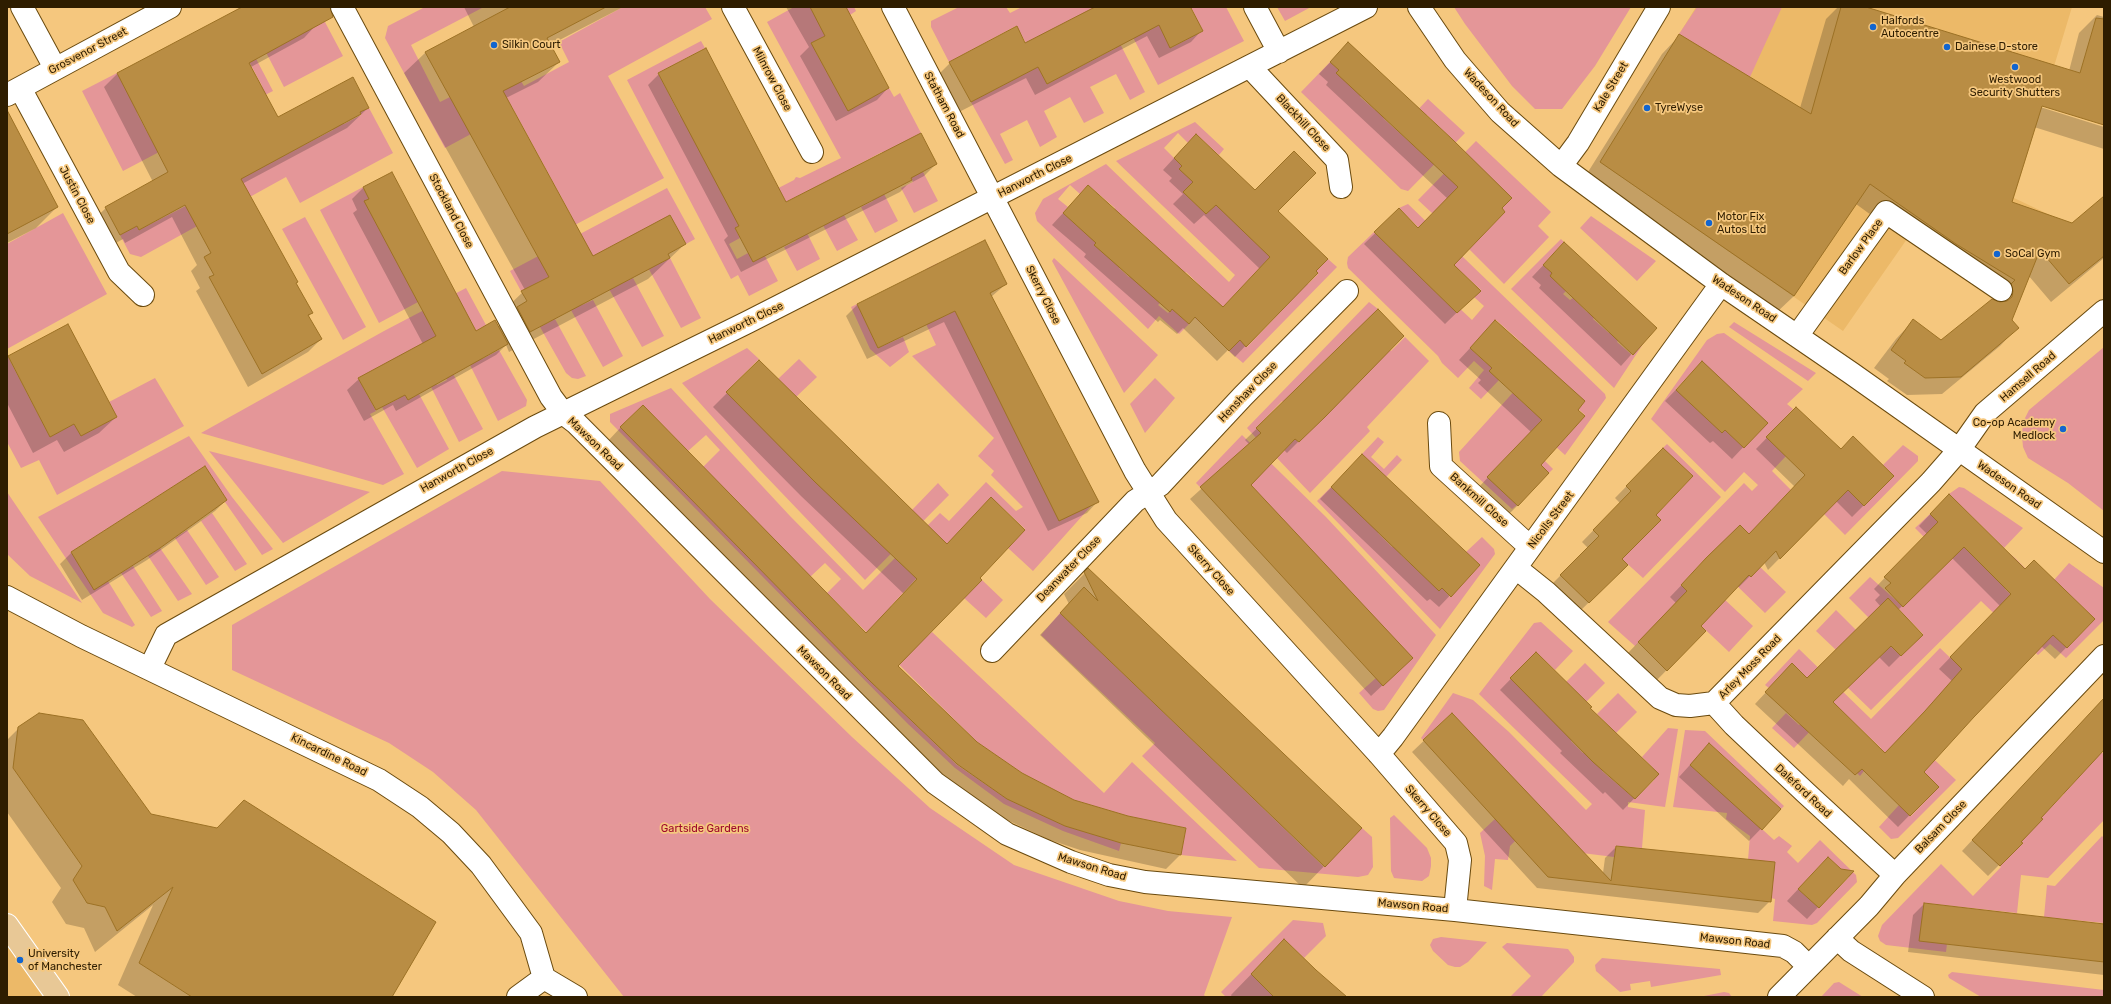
<!DOCTYPE html>
<style>
body{margin:0}
#map{position:relative;width:2111px;height:1004px;overflow:hidden;background:#f5c77e;font-family:Rubik,sans-serif}
canvas{display:block}
.frame{position:absolute;inset:0;border:8px solid #2e1d00;pointer-events:none}
</style>
<div id="map">
<canvas width="2111" height="1004"></canvas>
<div class="frame"></div>
</div>
<script>
const context = document.querySelector('canvas').getContext('2d');
context.lineJoin = 'round';
function fill(path, color) { context.fillStyle = color; context.fill(path, 'evenodd'); }
const shape = rows => new Path2D(rows.map(r => 'M' + r).join(''));
function stroke(path, color, width, dash) { context.strokeStyle = color; context.lineWidth = width; context.lineCap = dash ? 'butt' : 'round'; context.setLineDash(dash || []); context.stroke(path); }
function label(font, color, halo, rows, align = 'center') {
  context.font = font + ' Rubik,sans-serif'; context.lineWidth = 3.5; context.setLineDash([]); context.textBaseline = 'middle'; context.strokeStyle = halo; context.fillStyle = color; for (const [text, x, y, turn = 0] of rows) {
    context.save(); context.translate(x, y); context.rotate((+turn || 0) * Math.PI / 180); context.textAlign = isNaN(turn) ? turn : align; if (halo) context.strokeText(text, 0, 0); context.fillText(text, 0, 0); context.restore();
  }
}
const built = shape([
 [1696,7,2072,7,2014,198,2052,216,2026,284,2000,297,1907,239,1843,331,1600,162],
 [7,923,60,997,7,997]
]);
const green = shape([
 [317,7,343,56,284,87,243,8],
 [425,7,482,8,411,45,440,102,512,66,524,86,569,62,559,42,623,7,705,7,712,19,608,76,664,178,535,246,571,215,512,107,471,134,445,148,385,38,388,26],
 [794,7,854,7,856,11,850,15,853,21,811,43,824,67,848,110,889,88,894,97,900,93,921,133,888,163,882,152,850,169,855,179,843,173,735,228,740,238,729,244,737,259,748,253,765,256,778,281,749,296,738,275,731,279,627,80,701,41,705,48,658,73,680,116,685,114,759,198,794,180,796,177,800,178,841,158,767,22],
 [959,7,1006,7,1010,13,1022,7,1101,7,1145,92,1130,100,1116,74,1090,87,1104,113,1084,123,1070,97,1044,111,1057,137,1040,147,1027,120,1000,134,1013,160,1005,164,971,102,1038,67,1047,84,1116,48,1026,43,1016,26,949,62,931,27,931,21],
 [1117,7,1155,7,1162,31,1171,48,1203,31,1191,7,1226,7,1244,41,1158,85],
 [1277,7,1311,7,1285,21],
 [1454,7,1631,7,1595,66,1562,109,1535,109,1512,86,1465,24],
 [1697,7,1782,7,1750,77,1679,34],
 [252,51,273,91,257,99,253,91,262,86,245,54],
 [1330,62,1339,70,1336,73,1363,93,1360,97,1375,110,1379,107,1384,119,1431,161,1452,139,1427,115,1412,116,1428,99,1465,133,1411,188,1408,191,1401,189,1301,92],
 [117,73,139,111,137,113,146,130,161,151,123,171,82,91],
 [369,108,393,153,300,203,286,177,141,257,130,254,120,235,137,226,139,230,277,159,333,130,332,128,343,122,344,124,361,115,360,112],
 [1195,122,1224,149,1219,155,1196,134,1188,143,1178,133,1164,148,1182,166,1193,182,1183,192,1206,214,1219,202,1261,248,1287,221,1272,255,1212,319,1213,334,1195,318,1213,298,1186,272,1179,279,1177,265,1153,244,1140,244,1146,237,1122,215,1106,218,1115,208,1088,185,1080,194,1070,185,1058,199,1068,207,1063,213,1122,264,1119,268,1129,277,1134,272,1162,301,1158,305,1168,313,1172,309,1189,324,1179,334,1159,316,1148,329,1037,221,1035,213,1043,199,1106,164,1229,282,1235,275,1116,161],
 [1476,141,1551,212,1538,226,1549,237,1504,284,1469,249,1505,212,1502,208,1432,213,1418,200],
 [921,168,938,201,914,213,901,188,913,182,909,174],
 [363,187,369,199,365,201,418,302,379,323,320,210],
 [667,188,695,239,686,244,670,215,636,247,630,236,602,252,607,262,552,275,521,291,510,271],
 [883,192,898,221,875,233,861,207,873,201,869,193],
 [1408,204,1605,394,1606,398,1565,455,1545,437,1534,450,1553,469,1549,473,1519,444,1488,477,1517,505,1512,509,1460,461,1459,452,1518,387,1519,399,1564,439,1585,415,1515,352,1522,343,1496,320,1470,348,1485,362,1494,366,1489,371,1499,380,1481,399,1469,388,1484,370,1474,361,1458,378,1442,363,1438,356,1348,268,1347,263,1348,257,1374,232,1452,308,1456,305,1472,320,1484,306,1474,297,1481,290,1459,270,1454,274,1424,233,1399,208],
 [830,212,835,220,844,215,858,240,837,251,819,218],
 [63,213,107,294,7,349,7,244],
 [1591,216,1656,261,1637,281,1580,228],
 [305,217,366,327,343,340,282,229],
 [806,231,820,259,797,271,784,247,796,241,792,233],
 [1561,239,1564,242,1543,265,1552,273,1550,276,1566,291,1563,294,1570,300,1573,298,1587,312,1596,315,1593,319,1609,333,1611,331,1620,338,1617,342,1632,355,1645,341,1614,388,1511,289],
 [656,255,661,263,670,258,701,318,681,328,645,262],
 [1054,258,1158,355,1124,393,1052,261],
 [1328,259,1337,267,1243,363,1229,351,1240,340,1247,347,1287,305,1301,278,1308,284,1318,274,1316,271],
 [938,263,960,308,1092,505,1033,571,1008,548,1025,529,991,497,891,606,925,638,932,632,1104,793,1132,762,1237,861,1181,855,1186,828,1128,816,1074,800,1022,773,977,742,827,593,841,579,825,563,810,577,703,467,720,450,706,435,688,451,643,405,620,427,870,681,957,765,1007,799,1065,826,1121,843,1119,851,1063,831,1004,804,955,768,908,724,610,422,610,414,671,388,790,516,863,590,940,513,949,521,986,482,1016,511,1023,507,991,475,994,471,978,456,994,438,912,356,936,345,926,324,949,314,926,269],
 [618,276,622,283,633,278,664,336,642,347,605,282],
 [466,288,486,325,476,331,471,321,358,378,376,411,370,414,404,474,383,485,201,433,384,331],
 [577,297,582,305,593,300,623,356,603,367,567,303],
 [1369,302,1378,309,1355,346,1347,339,1288,397,1290,409,1282,401,1256,428,1263,435,1258,440,1247,428],
 [857,304,878,348,903,337,909,352,890,367,870,349,851,307],
 [555,319,586,376,578,379,572,378,566,373,540,327],
 [1734,322,1816,373,1808,381,1729,327],
 [1724,333,1803,389,1787,404,1793,409,1767,437,1786,456,1772,471,1791,490,1772,551,1706,558,1681,585,1687,591,1723,598,1753,626,1729,652,1677,603,1635,646,1608,622,1744,483,1752,491,1758,485,1744,472,1725,492,1651,419,1707,340,1717,334],
 [1700,364,1759,432,1744,448,1725,430,1722,433,1676,389],
 [1405,337,1429,361,1367,427,1370,431,1310,493,1277,458,1295,439,1299,442,1311,430,1388,348,1391,351],
 [2104,347,2104,511,2068,483,2028,458,2023,447,2022,436,2023,422,2029,410],
 [747,348,759,359,726,392,745,411,912,510,938,483,949,495,865,580,758,468,682,383],
 [499,350,527,400,526,406,498,421,468,361,479,355,482,359],
 [7,355,50,437,74,424,81,436,117,417,109,402,155,378,184,426,57,495,39,460,21,468,7,442],
 [799,359,817,377,796,397,778,379],
 [451,370,483,429,459,442,429,383,434,380,437,385,447,380,444,374],
 [1155,378,1175,398,1145,433,1130,404],
 [403,392,408,400,419,394,449,449,417,468,382,407,398,399],
 [1242,435,1326,517,1436,635,1384,710,1378,711,1373,709,1359,693,1376,678,1321,561,1247,481,1200,487,1196,483],
 [189,436,232,497,273,549,262,555,225,502,227,500,205,466,71,552,94,589,108,581,135,625,132,627,103,613,38,517],
 [1378,437,1384,442,1371,457,1384,469,1397,455,1402,460,1386,477,1362,454],
 [1667,444,1721,497,1643,578,1622,559,1661,520,1656,515,1693,476,1663,448],
 [1903,445,1918,456,1918,461,1845,535,1797,487,1844,486,1864,506,1894,476,1883,465],
 [209,451,370,492,283,543],
 [502,471,600,481,710,599,852,737,930,808,1014,865,1119,901,1168,911,1232,917,1204,995,1206,997,624,997,476,810,433,772,389,743,232,670,232,625],
 [1331,487,1345,500,1357,507,1355,510,1369,523,1381,530,1378,533,1392,547,1396,544,1404,552,1401,555,1439,590,1442,588,1450,597,1480,565,1466,552,1482,537,1494,549,1495,554,1440,629,1317,501],
 [1959,487,1964,488,2023,528,2004,548,1949,494],
 [7,492,82,603,30,576,7,554],
 [212,513,247,564,235,571,201,521],
 [1930,514,1990,572,2009,553,2015,558,2025,568,2005,589,2067,648,2095,619,2054,580,2069,563,2104,588,2104,620,2066,658,2050,644,2038,655,1981,601,1871,710,1845,685,1890,646,1901,656,1923,634,1889,599,1869,618,1849,598,1870,577,1900,604,1934,547,1915,528],
 [187,530,219,577,206,585,175,538],
 [160,548,192,594,178,601,148,556],
 [1758,565,1786,592,1765,613,1734,583],
 [133,566,162,611,151,617,121,573],
 [982,580,1003,600,986,618,964,598],
 [1836,610,1856,630,1836,650,1816,631],
 [1060,613,1324,867,1362,828,1372,837,1373,867,1368,875,1358,877,1259,868,1142,756,1155,743,1041,635],
 [1541,622,1573,651,1555,670,1536,652,1510,678,1543,706,1540,709,1574,738,1571,741,1583,753,1586,751,1604,769,1602,771,1635,799,1654,780,1648,774,1653,768,1642,757,1668,728,1678,729,1665,807,1628,802,1628,807,1645,810,1642,848,1616,846,1614,857,1558,850,1471,734,1452,713,1423,740,1421,738,1453,693,1473,700,1509,732,1586,810,1592,804,1479,694,1534,623],
 [1940,648,1963,670,1905,732,1956,780,1898,838,1891,839,1879,827,1899,805,1911,816,1939,787,1918,767,1864,771,1860,776,1857,773,1881,748,1792,664,1769,688,1765,685,1799,649,1871,719],
 [1585,663,1605,683,1586,702,1566,682],
 [1618,693,1637,712,1616,733,1597,714],
 [1786,713,1799,725,1805,720,1813,728,1794,748,1772,728],
 [1685,730,1705,731,1784,806,1781,809,1749,780,1730,800,1774,840,1779,836,1792,846,1787,852,1798,863,1820,840,1856,875,1857,882,1817,923,1812,925,1773,921,1775,899,1771,898,1748,860,1750,836,1726,819,1727,813,1673,807],
 [1709,743,1742,773,1722,794,1690,765],
 [1828,857,1849,877,1819,908,1798,889],
 [2100,752,2104,754,2104,820,2048,878,2021,875,2017,913,1924,903,1920,938,1947,944,1946,952,1886,945,1880,941,1878,936,1882,925,1941,864,1973,896,2001,867,1997,863,2023,843,2019,839,2042,819,2039,816,2050,808,2064,794,2061,791,2070,787],
 [1394,815,1427,848,1431,858,1431,866,1429,876,1422,881,1394,878,1391,871,1390,818],
 [1496,818,1516,840,1510,846,1508,860,1495,859,1492,890,1484,886,1485,856,1480,833],
 [2102,836,2104,838,2104,923,2044,917,2047,885,2055,886],
 [1293,920,1323,923,1326,936,1304,958,1284,939,1251,974,1275,997,1226,997,1221,992],
 [1441,937,1487,942,1468,962,1460,967,1455,967,1448,965,1433,951,1430,945,1433,939],
 [1507,943,1568,949,1574,957,1574,962,1541,997,1510,997,1531,976,1502,947],
 [1602,958,1720,969,1721,975,1651,987,1650,981,1630,984,1631,990,1620,992,1596,971,1595,965],
 [1952,972,2104,990,2104,997,1981,997,1949,978,1948,975],
 [1839,982,1863,997,1821,997,1834,983],
 [1724,992,1729,993,1732,997,1699,997]
]);
const shadow = shape([
 [248,7,308,7,317,24,304,38,251,67,278,118,368,108,347,128,242,184,312,313,308,317,321,339,308,352,248,387,196,291,200,288,191,271,197,265,172,217,125,243,123,239,107,248,92,221,106,208,153,182,104,87,117,74,225,17],
 [464,7,623,7,550,45,559,62,538,82,506,98,593,257,685,244,648,279,509,352,506,345,496,355,396,411,393,405,364,421,347,390,359,379,423,344,353,213,357,210,352,199,363,188,392,173,476,332,498,327,505,320,501,313,525,290,404,73,425,53,474,27],
 [786,7,845,7,888,88,877,100,836,121,800,56,809,47],
 [1097,7,1190,7,1202,30,1191,42,1159,58,1147,36,1035,95,1026,78,959,112,939,74,950,63,1025,44],
 [1838,7,1863,7,2069,71,2079,33,2097,15,2104,17,2104,124,2037,104,2037,106,2104,127,2104,149,2034,127,2011,203,2072,224,2104,198,2104,258,2051,302,2028,275,2011,320,2017,328,2000,346,1942,394,1907,395,1887,381,1889,379,1874,368,1896,339,1913,321,1941,341,1998,298,1893,231,1856,204,1794,296,1776,313,1583,180,1662,54,1679,36,1800,108,1826,19],
 [1337,55,1510,198,1452,265,1479,291,1445,324,1364,244,1399,210,1418,229,1448,199,1326,85,1328,82,1319,74],
 [659,74,785,203,936,164,924,176,907,185,900,192,741,272,724,240,728,236,648,85],
 [7,133,57,207,36,228,7,243],
 [1185,146,1276,211,1315,271,1235,357,1228,350,1217,361,1183,328,1177,334,1160,320,1158,322,1084,257,1086,254,1052,225,1088,186,1223,308,1260,269,1204,215,1194,224,1173,204,1183,194,1169,181,1172,178,1163,170],
 [985,241,1006,284,991,297,1098,501,1087,513,1048,531,944,322,867,359,846,316,857,305],
 [1553,255,1655,328,1621,366,1539,288,1541,285,1532,277],
 [1378,311,1312,428,1287,453,1284,450,1250,485,1400,669,1371,696,1190,499,1250,445,1245,440],
 [68,325,116,417,99,433,64,452,57,440,33,453,7,403,7,358],
 [1484,333,1583,401,1540,465,1518,505,1506,517,1477,489,1531,432,1478,383,1481,380,1459,360],
 [759,361,946,545,897,666,976,743,1021,774,1180,855,1166,869,1080,850,1050,840,992,813,943,778,607,442,621,427,866,634,904,594,801,496,713,407],
 [1691,374,1766,423,1732,459,1713,441,1710,443,1665,401],
 [1784,420,1864,505,1852,517,1836,501,1768,570,1764,562,1739,587,1737,586,1699,626,1705,631,1655,682,1627,654,1676,603,1670,597,1695,571,1749,535,1795,487,1756,449],
 [1663,449,1654,515,1621,559,1627,565,1577,614,1549,587,1588,548,1582,542,1620,503,1615,498],
 [1351,467,1479,565,1439,607,1430,599,1427,601,1320,499],
 [205,468,226,500,215,511,147,560,82,600,60,564,71,553],
 [1937,507,2094,619,2055,659,2041,646,1922,772,1937,787,1898,827,1849,779,1843,786,1755,704,1781,676,1807,679,1881,607,1875,600,1880,595,1874,589,1927,534,1919,526],
 [1952,558,2000,606,1939,669,1952,681,1885,754,1831,702,1878,656,1889,667,1922,634,1898,610],
 [1088,570,1361,828,1303,888,1040,635,1069,604,1064,594],
 [1536,653,1589,708,1658,774,1623,810,1605,792,1603,794,1560,753,1562,751,1500,690],
 [2104,698,2104,749,2040,818,2020,842,2021,843,1988,876,1962,851],
 [1452,714,1603,873,1605,858,1616,847,1770,901,1758,913,1537,888,1412,752],
 [19,728,150,815,390,997,137,997,118,985,153,905,95,952,84,928,66,924,52,902,61,888,7,812,7,740],
 [1709,744,1780,809,1749,841,1679,777],
 [1816,870,1852,871,1807,919,1787,901],
 [1924,904,2104,925,2104,975,1908,952,1913,915],
 [1264,961,1343,997,1232,997,1231,995]
]);
const building = shape([
 [242,7,330,7,333,17,249,63,278,117,353,77,369,108,360,112,361,114,241,179,298,282,296,283,313,313,308,315,322,339,262,374,209,277,214,275,204,257,211,253,185,205,139,230,137,226,120,235,105,207,168,172,117,73,242,7],
 [510,7,606,7,547,38,560,62,503,91,593,256,670,215,686,244,668,254,670,258,530,332,517,307,527,301,521,291,549,277,425,52,510,7],
 [810,7,846,7,889,88,848,111,811,43,825,36,810,7],
 [1095,7,1194,7,1191,8,1203,31,1170,48,1159,25,1047,84,1038,67,971,102,949,62,1017,26,1025,43,1095,7],
 [1841,7,1866,7,2080,73,2096,18,2104,19,2104,125,2042,106,2012,202,2072,223,2104,196,2104,256,2069,284,2040,250,2012,320,2019,328,1961,377,1925,378,1904,363,1906,361,1891,350,1913,319,1941,340,1992,299,2000,302,2007,301,2012,297,2013,291,2011,284,2015,280,1956,244,1870,184,1794,296,1600,162,1679,34,1811,114,1841,7],
 [1348,42,1452,139,1512,198,1502,208,1505,212,1454,265,1481,291,1457,313,1374,232,1399,208,1418,228,1458,187,1336,73,1339,70,1330,62,1348,42],
 [706,48,786,202,921,133,937,164,911,178,912,180,753,262,735,228,739,226,658,73,706,48],
 [7,110,58,207,7,234,7,110],
 [1196,134,1255,190,1294,151,1316,173,1278,211,1328,259,1316,271,1318,273,1246,347,1240,340,1229,351,1195,317,1189,324,1172,309,1170,312,1094,245,1096,243,1063,213,1088,185,1223,307,1270,257,1216,205,1206,214,1183,192,1193,182,1179,169,1182,166,1174,158,1196,134],
 [392,172,476,331,495,320,508,344,408,400,405,395,376,410,358,378,436,336,364,201,369,199,363,187,392,172],
 [985,240,1007,284,990,293,1099,502,1059,521,955,311,878,348,857,304,985,240],
 [1564,242,1657,328,1633,355,1550,276,1552,273,1543,265,1564,242],
 [1378,309,1404,336,1325,417,1299,442,1295,439,1251,485,1413,658,1383,686,1200,487,1261,433,1256,428,1378,309],
 [1495,320,1585,401,1578,410,1585,416,1541,465,1549,473,1518,506,1487,477,1542,420,1489,371,1492,368,1470,348,1495,320],
 [68,324,117,417,81,436,74,424,50,437,8,356,68,324],
 [759,360,947,544,991,497,1025,530,980,578,982,580,898,666,977,742,1022,773,1074,800,1128,816,1186,828,1181,855,1121,843,1065,826,1007,799,957,764,870,681,620,427,643,405,866,633,917,579,815,482,726,392,759,360],
 [1702,361,1768,423,1744,448,1725,430,1722,433,1676,390,1702,361],
 [1796,407,1841,449,1853,436,1894,476,1864,506,1848,490,1780,559,1776,551,1751,577,1749,575,1701,626,1706,631,1667,671,1638,642,1687,591,1681,585,1706,558,1740,525,1749,534,1805,475,1766,437,1796,407],
 [1663,448,1693,476,1656,515,1661,520,1622,559,1628,565,1589,603,1560,575,1599,536,1593,530,1631,491,1626,486,1663,448],
 [1362,454,1480,565,1451,597,1442,588,1439,591,1331,487,1362,454],
 [205,466,227,500,160,548,94,590,71,552,205,466],
 [1949,494,2025,569,2034,560,2095,619,2067,648,2053,635,1974,717,1924,772,1939,787,1910,816,1862,769,1855,775,1765,692,1792,663,1807,678,1888,598,1923,635,1901,656,1891,646,1833,702,1885,753,1925,711,1962,669,1950,657,2011,594,1964,547,1903,607,1885,588,1891,583,1884,577,1938,522,1930,514,1949,494],
 [1088,568,1362,828,1325,867,1060,613,1084,587,1098,601,1084,572,1088,568],
 [1536,652,1592,707,1590,708,1659,774,1635,799,1593,762,1510,678,1536,652],
 [2104,698,2104,750,2041,818,2043,819,2021,842,2023,843,2000,866,1972,840,2104,698],
 [39,713,83,720,151,814,217,828,244,800,436,922,392,997,192,997,139,963,173,887,117,931,105,907,87,903,73,880,82,866,13,768,18,727,39,713],
 [1452,713,1611,881,1616,846,1775,862,1771,902,1548,877,1423,740,1452,713],
 [1709,743,1781,809,1762,830,1690,765,1709,743],
 [1828,857,1841,869,1854,871,1819,908,1798,889,1828,857],
 [1924,903,2104,924,2104,962,1919,941,1924,903],
 [1284,939,1316,970,1347,997,1274,997,1251,974,1284,939]
]);
const minor = shape([
 [22,7,55,68],
 [342,7,551,397,563,413,576,423,935,783,1007,834,1071,862,1109,875,1145,882,1455,910,1783,946,1794,952,1808,966],
 [733,7,812,152],
 [893,7,1135,471,1166,520,1379,754,1456,843,1460,860,1455,910],
 [1255,7,1279,52],
 [1419,7,1455,60,1500,112,1561,166,1721,284,1851,373,2104,552],
 [1250,67,1337,160,1341,187],
 [20,88,119,272,143,295],
 [7,95,170,7],
 [1561,166,1578,143,1659,7],
 [1797,336,1886,212,2001,290],
 [1439,423,1441,466,1530,547],
 [1516,568,1546,592,1660,698,1676,705,1690,706,1714,703,1931,482,1959,450,1985,413,2104,311],
 [7,597,81,636,379,780,420,807,451,833,481,865,531,933,544,978,576,997],
 [992,651,1135,501,1160,485,1243,396,1347,291],
 [150,668,166,635,535,427,748,322,1366,7],
 [1714,703,1734,725,1806,793,1895,875],
 [1379,754,1393,737,1721,284],
 [1837,938,1851,951,1923,997],
 [518,997,544,978],
 [1779,997,1869,906,1895,875,2104,656]
]);
const trunk = shape([
 [7,925,58,997]
]);
const markers = [
 [1873,27,4,"#1265cf"],
 [494,45,4,"#1265cf"],
 [1947,47,4,"#1265cf"],
 [2015,67,4,"#1265cf"],
 [1647,108,4,"#1265cf"],
 [1709,223,4,"#1265cf"],
 [1997,254,4,"#1265cf"],
 [2063,429,4,"#1265cf"],
 [20,960,4,"#1265cf"]
];
const poiNames = [
 ["Halfords",1881,21],
 ["Autocentre",1881,34],
 ["Silkin Court",502,45],
 ["Dainese D-store",1955,47],
 ["Westwood",2015,80,"center"],
 ["Security Shutters",2015,93,"center"],
 ["TyreWyse",1655,108],
 ["Motor Fix",1717,217],
 ["Autos Ltd",1717,230],
 ["SoCal Gym",2005,254],
 ["Co-op Academy",2055,423,"right"],
 ["Medlock",2055,436,"right"],
 ["University",28,954],
 ["of Manchester",28,967]
];
const streetNames = [
 ["Grosvenor Street",88,51,-28],
 ["Milnrow Close",772,79,62],
 ["Kale Street",1611,87,-59],
 ["Wadeson Road",1491,98,47],
 ["Statham Road",944,105,62],
 ["Blackhill Close",1303,123,47],
 ["Hanworth Close",1035,176,-27],
 ["Justin Close",77,195,62],
 ["Stockland Close",451,211,62],
 ["Barlow Place",1861,247,-54],
 ["Skerry Close",1043,295,63],
 ["Wadeson Road",1744,299,34],
 ["Hanworth Close",746,323,-26],
 ["Hamsell Road",2028,377,-41],
 ["Henshaw Close",1248,392,-46],
 ["Mawson Road",595,444,44],
 ["Hanworth Close",457,470,-29],
 ["Wadeson Road",2009,485,35],
 ["Bankmill Close",1479,500,42],
 ["Nicolls Street",1551,520,-53],
 ["Deanwater Close",1069,569,-46],
 ["Skerry Close",1211,570,48],
 ["Arley Moss Road",1750,667,-46],
 ["Mawson Road",824,673,45],
 ["Kincardine Road",329,755,26],
 ["Daleford Road",1803,791,43],
 ["Skerry Close",1428,811,49],
 ["Balsam Close",1941,827,-46],
 ["Mawson Road",1092,867,17],
 ["Mawson Road",1413,906,5],
 ["Mawson Road",1735,941,6]
];
const parkNames = [
 ["Gartside Gardens",705,829]
];
fill(built, '#ecb968');
fill(green, '#e49698');
fill(shadow, '#0003');
fill(building, '#b98d44');
stroke(building, '#9c7125', 1);
stroke(minor, '#6a4a0e', 24);
stroke(trunk, '#fff', 24);
stroke(minor, '#fff', 22);
stroke(trunk, '#e8c896', 22);
for (const [x, y, r, color] of markers) { const dot = new Path2D(); dot.arc(x, y, r, 0, 2 * Math.PI); context.fillStyle = color; context.fill(dot); stroke(dot, '#f5c77e', 1.5); }
label('11px', '#2e1d00', '#f5c77e', poiNames, 'left');
label('11px', '#2e1d00', '#f5c77e', streetNames);
label('11px', '#9e082d', '#f5c77e', parkNames);
</script>
